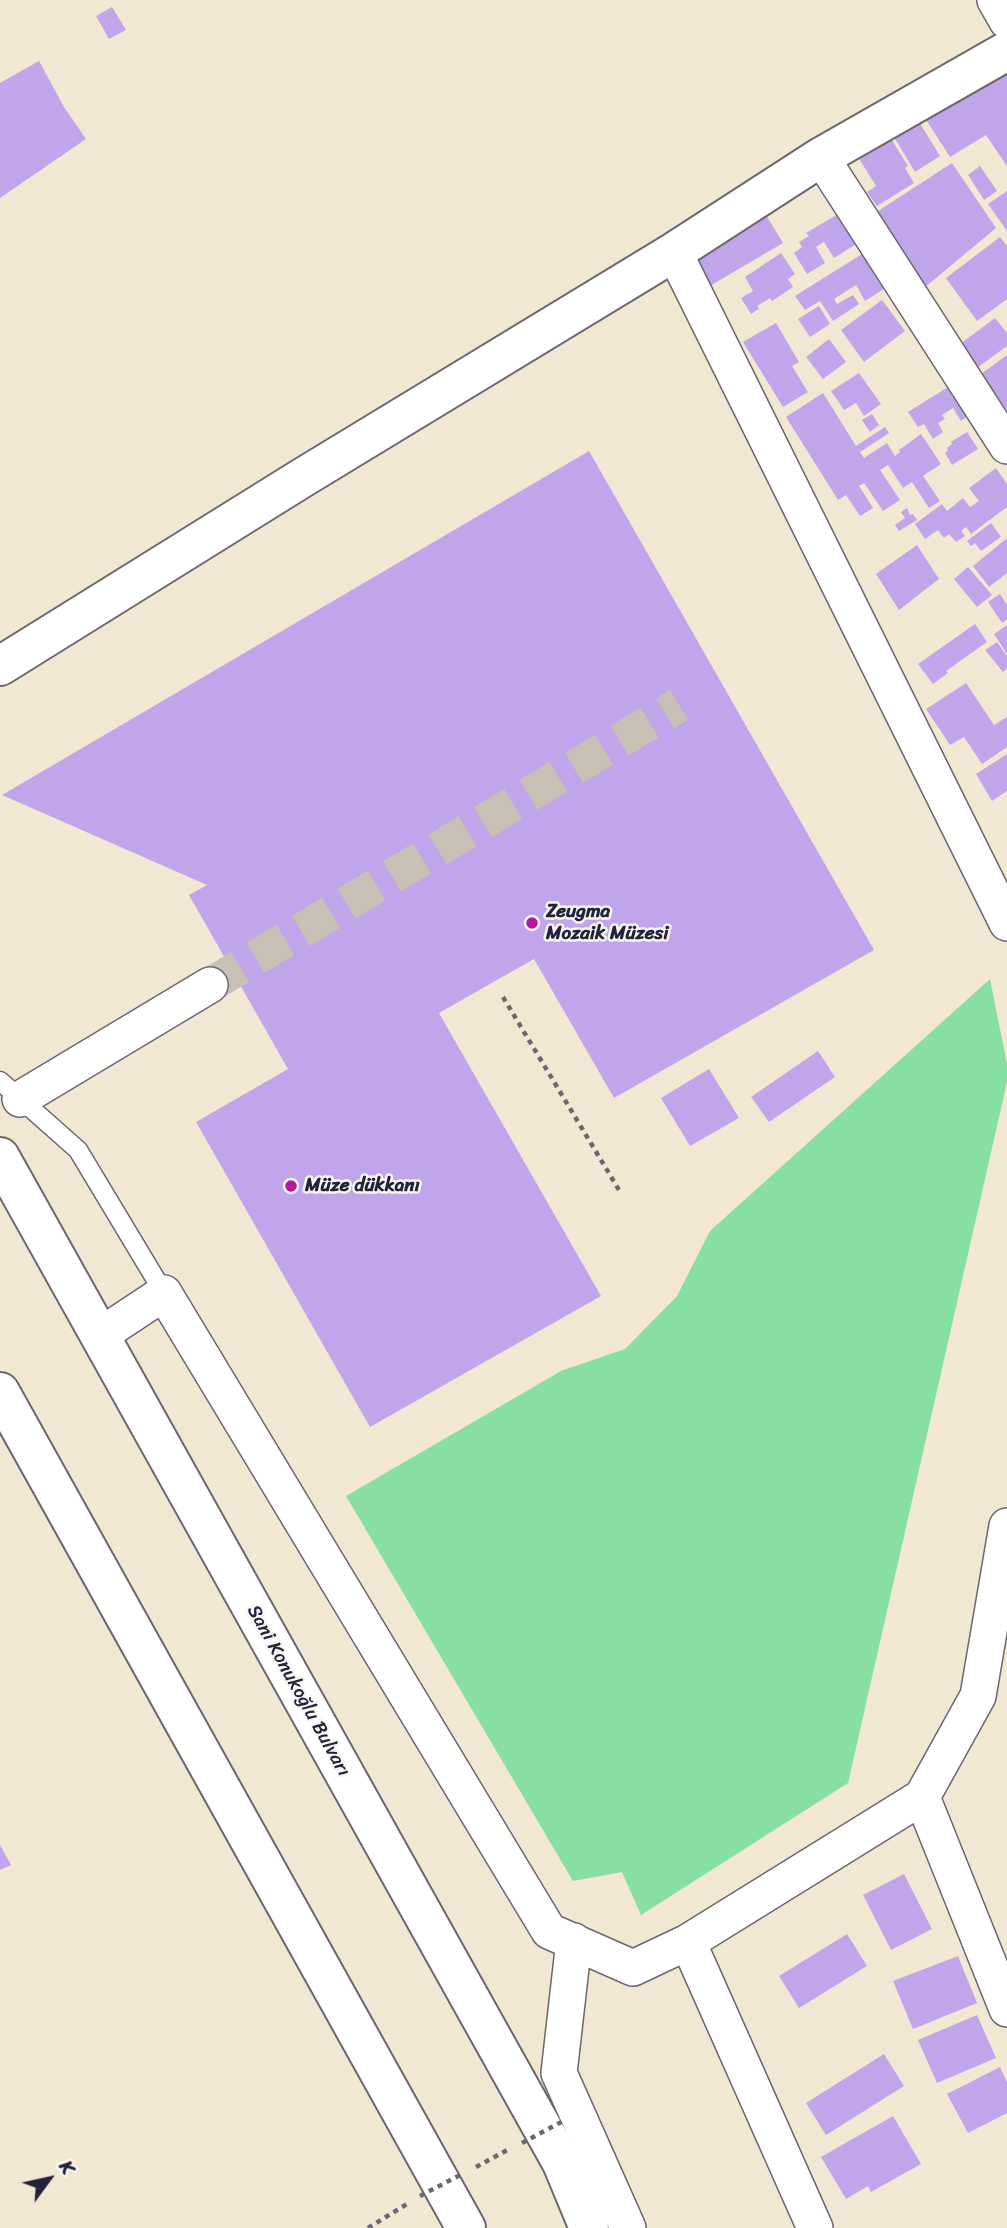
<!DOCTYPE html>
<meta charset="utf-8">
<style>
body{margin:0}
#map{position:relative;width:1007px;height:2228px;overflow:hidden;background:#f2e7d2;font-family:Sriracha,sans-serif}
canvas{display:block}
.north{position:absolute;left:14px;top:2144px;width:70px;height:70px;-webkit-text-stroke:5px #f6f6f2;paint-order:stroke;rotate:57deg;font-size:19px;font-weight:700;line-height:28px;text-align:center;color:#22223b}
.north::after{content:'';display:block;margin:auto;width:24px;height:32px;background:#22223b;clip-path:polygon(50% 0,100% 100%,50% 72%,0 100%)}
</style>
<div id="map">
<canvas width="1007" height="2228"></canvas>
<div class="north">K</div>
</div>
<script>
const context = document.querySelector('canvas').getContext('2d');
context.lineJoin = 'round';
function fill(path, color) { context.fillStyle = color; context.fill(path, 'evenodd'); }
const shape = rows => new Path2D(rows.map(r => 'M' + r).join(''));
function stroke(path, color, width, dash) { context.strokeStyle = color; context.lineWidth = width; context.lineCap = dash ? 'butt' : 'round'; context.setLineDash(dash || []); context.stroke(path); }
function label(font, color, halo, rows, align = 'center') {
  context.font = font + ' Sriracha,sans-serif'; context.lineWidth = 5; context.setLineDash([]); context.textBaseline = 'middle'; context.strokeStyle = halo; context.fillStyle = color; for (const [text, x, y, turn = 0] of rows) {
    context.save(); context.translate(x, y); context.rotate((+turn || 0) * Math.PI / 180); context.textAlign = isNaN(turn) ? turn : align; if (halo) context.strokeText(text, 0, 0); context.fillText(text, 0, 0); context.restore();
  }
}
const green = shape([
 [990,979,1007,1064,1007,1082,848,1783,641,1915,622,1872,573,1881,346,1496,561,1371,625,1349,677,1296,710,1231]
]);
const building = shape([
 [112,7,126,30,109,39,96,16],
 [1007,60,1007,166,986,135,950,157,923,115],
 [39,61,64,107,86,139,0,198,0,83],
 [913,112,940,156,915,172,888,127],
 [885,129,908,166,905,168,914,183,877,206,867,192,876,186,853,149],
 [952,163,996,228,924,288,872,215],
 [980,166,997,191,984,200,968,175],
 [1007,191,1007,231,988,204],
 [843,211,861,241,834,258,824,242,816,247,825,263,807,274,794,253,802,247,799,242,809,236,806,233],
 [766,215,783,243,708,287,692,259],
 [1000,237,1007,246,1007,299,977,321,946,278],
 [781,253,795,274,788,279,793,287,772,301,770,298,757,306,759,309,751,314,741,298,753,291,745,277],
 [862,254,884,289,865,301,856,285,834,299,837,304,853,295,859,304,833,321,820,301,805,310,795,296],
 [882,300,905,331,864,362,841,330],
 [819,306,830,324,810,337,798,319],
 [995,318,1007,333,1007,346,977,368,960,344],
 [776,323,799,362,792,366,808,392,783,407,743,342],
 [829,339,846,362,823,379,806,357],
 [1007,355,1007,410,981,374],
 [859,373,881,404,864,416,856,403,844,410,831,391],
 [953,384,972,413,961,421,953,408,942,415,945,419,938,423,943,432,933,439,924,424,918,427,908,412],
 [823,393,856,446,885,427,889,433,860,452,864,458,887,443,895,456,900,452,899,450,921,434,941,464,923,476,940,501,929,508,912,482,903,488,888,465,880,470,900,500,883,511,864,483,859,486,873,508,860,516,846,495,838,500,786,417],
 [872,414,879,425,870,432,862,420],
 [967,432,978,449,952,465,945,453,948,450,947,448,952,444,951,442],
 [589,451,874,950,614,1098,534,959,439,1013,601,1296,370,1427,196,1122,288,1069,189,895,207,885,2,795],
 [996,468,1007,484,1007,507,971,534,966,527,961,531,965,536,956,542,949,534,944,538,938,530,925,539,915,524,942,504,947,511,963,498,970,507,979,501,969,488],
 [907,508,910,515,913,514,917,520,899,531,895,525,905,518,901,512],
 [991,523,1001,537,981,551,975,543,971,546,967,541],
 [1007,538,1007,573,989,587,973,566],
 [917,545,939,579,899,610,876,574],
 [968,567,992,595,977,607,954,579],
 [1000,594,1007,605,1007,619,1002,623,988,602],
 [975,624,987,642,946,671,948,673,933,684,918,664],
 [1007,625,1007,654,994,634],
 [997,642,1007,656,1007,668,1003,672,985,650],
 [966,683,994,725,1007,717,1007,747,982,764,964,737,950,745,926,709],
 [1007,754,1007,791,992,801,976,774],
 [818,1051,835,1077,769,1122,751,1097],
 [709,1069,739,1118,690,1146,661,1098],
 [0,1845,11,1865,0,1870],
 [904,1874,932,1929,891,1950,863,1895],
 [847,1934,867,1966,799,2008,779,1976],
 [958,1956,977,2003,913,2029,893,1981],
 [977,2015,996,2058,937,2083,918,2040],
 [884,2054,904,2086,826,2135,806,2103],
 [1000,2067,1007,2082,1007,2113,968,2133,947,2094],
 [893,2116,921,2164,871,2192,868,2186,846,2199,821,2157]
]);
const streetTunnel = shape([
 [210,985,679,705]
]);
const path = shape([
 [503,997,619,1190],
 [476,2167,511,2148],
 [368,2228,407,2204]
]);
const lane = shape([
 [0,1081,78,1150,164,1293]
]);
const street = shape([
 [995,0,1007,21],
 [821,157,1007,446],
 [674,252,1007,923],
 [20,1099,210,985],
 [99,1336,164,1293,549,1931,633,1968,688,1942,922,1797,978,1696,1007,1526],
 [922,1797,1007,2009],
 [574,1941,559,2073,628,2228],
 [688,1942,815,2228]
]);
const secondary = shape([
 [0,666,302,478,674,252,821,157,1007,51]
]);
const highway = shape([
 [0,1157,562,2163,589,2228],
 [0,1392,466,2228]
]);
const pathBridge = shape([
 [522,2143,565,2120],
 [420,2196,464,2173]
]);
const markers = [
 [532,923,7,"#b5179e"],
 [291,1186,7,"#b5179e"]
];
const poiNames = [
 ["Zeugma",546,912],
 ["Mozaik Müzesi",546,934],
 ["Müze dükkanı",305,1186]
];
const streetNames = [
 ["Sani Konukoğlu Bulvarı",298,1691,61]
];
fill(green, '#87dfa3');
fill(building, '#c1a5ea');
stroke(streetTunnel, '#c8c0b4', 35, [35, 18]);
stroke(lane, '#6b6770', 21);
stroke(street, '#6b6770', 38);
stroke(secondary, '#6b6770', 42);
stroke(highway, '#6b6770', 42);
stroke(path, '#6b6770', 4.5, [5, 5]);
stroke(lane, '#fff', 18);
stroke(street, '#fff', 35);
stroke(secondary, '#fff', 38);
stroke(highway, '#fff', 38);
stroke(pathBridge, '#6b6770', 4.5, [5, 5]);
for (const [x, y, r, color] of markers) { const dot = new Path2D(); dot.arc(x, y, r, 0, 2 * Math.PI); context.fillStyle = color; context.fill(dot); stroke(dot, '#f6f6f2', 2.5); }
label('bold 19px', '#22223b', '#f6f6f2', poiNames, 'left');
label('19px', '#22223b', '#f6f6f2', streetNames);
</script>
